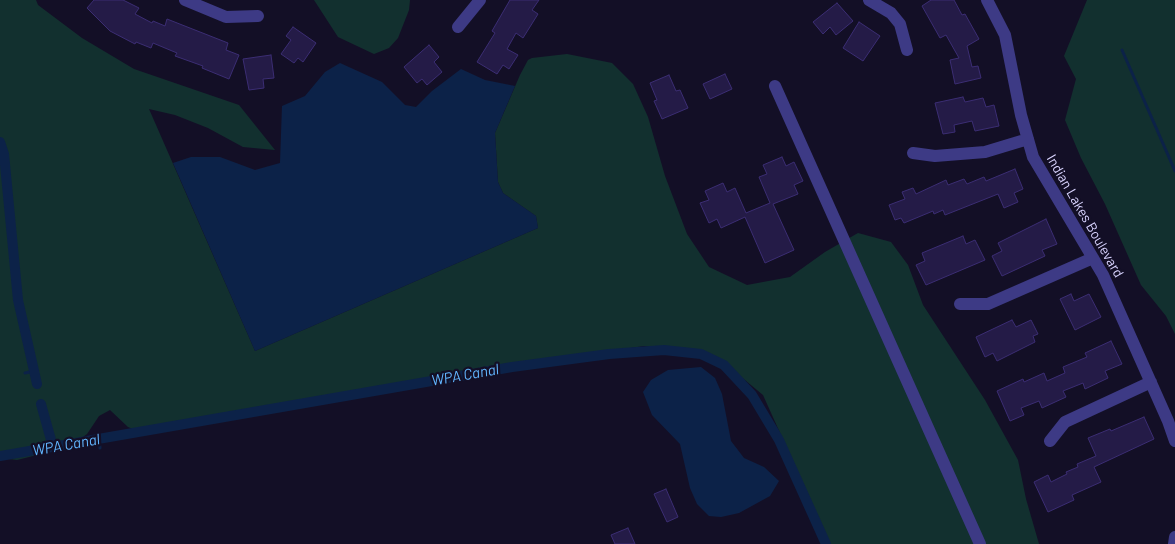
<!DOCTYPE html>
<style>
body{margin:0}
canvas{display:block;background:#130f26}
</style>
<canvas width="1175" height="544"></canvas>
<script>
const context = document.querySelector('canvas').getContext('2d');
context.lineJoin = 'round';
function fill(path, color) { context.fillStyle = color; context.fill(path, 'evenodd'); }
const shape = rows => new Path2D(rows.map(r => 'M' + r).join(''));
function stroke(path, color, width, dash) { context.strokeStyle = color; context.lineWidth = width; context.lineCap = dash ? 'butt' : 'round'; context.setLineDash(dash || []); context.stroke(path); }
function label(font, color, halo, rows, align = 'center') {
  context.font = font + ' Barlow,sans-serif'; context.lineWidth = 4.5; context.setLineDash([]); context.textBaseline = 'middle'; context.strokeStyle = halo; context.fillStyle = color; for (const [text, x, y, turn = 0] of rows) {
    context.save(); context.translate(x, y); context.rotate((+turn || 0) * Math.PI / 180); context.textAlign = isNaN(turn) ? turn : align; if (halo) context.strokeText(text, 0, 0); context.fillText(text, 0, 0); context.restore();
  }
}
const green = shape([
 [0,0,36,0,38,5,82,38,134,69,239,105,275,150,243,147,208,128,175,115,149,109,255,351,538,228,536,216,503,193,498,182,495,133,520,75,528,60,532,58,567,54,612,63,633,84,648,117,665,176,687,234,709,267,747,285,790,277,825,252,858,233,891,242,908,265,923,305,985,400,1018,460,1026,499,1039,544,830,544,763,395,716,356,644,346,462,373,142,433,128,427,110,410,99,416,87,434,69,447,17,460,0,458],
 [314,0,410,0,409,10,398,38,389,48,374,54,338,37],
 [1087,0,1175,0,1175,334,1166,316,1141,285,1105,204,1081,158,1065,120,1076,79,1064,56]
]);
const water = shape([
 [340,63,382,82,405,105,416,107,432,91,461,69,485,80,515,86,495,133,498,182,503,193,536,216,538,228,255,351,173,163,191,157,220,157,255,170,280,163,282,106,305,96,325,72],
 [701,367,715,378,722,394,731,441,744,458,764,467,779,481,770,496,739,513,721,517,709,516,697,504,690,488,680,444,652,415,643,392,651,380,668,370]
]);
const stream = shape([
 [1122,50,1175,171],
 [25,373,34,371],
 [99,439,100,448]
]);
const canal = shape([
 [0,142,4,154,18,300,37,384],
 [41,404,53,447],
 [0,456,512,367,609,354,664,350,701,354,724,365,752,395,779,440,826,544]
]);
const building = shape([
 [94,0,123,0,139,8,135,14,152,23,153,21,165,26,167,19,228,43,226,50,239,55,229,79,202,68,203,66,175,56,177,53,153,43,151,48,136,42,135,44,110,31,87,8,94,0],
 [510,0,539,0,532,10,538,14,523,38,516,33,507,49,518,55,509,69,503,65,497,74,477,62,495,33,492,31,510,0],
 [931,0,954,0,962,15,965,14,979,39,967,46,972,67,978,66,981,78,955,84,950,60,959,58,946,35,940,38,922,6,931,0],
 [837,3,853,21,836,35,830,27,823,34,813,22,837,3],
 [859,22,880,36,863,61,843,48,859,22],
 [293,27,316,43,303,62,298,58,294,63,281,54,291,40,286,36,293,27],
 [429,45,439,57,434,62,442,72,427,85,422,79,417,83,404,67,429,45],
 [271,55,274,78,263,79,264,88,249,90,243,59,271,55],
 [725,74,732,89,710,99,703,84,725,74],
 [669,75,676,91,680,90,688,108,662,119,654,101,657,100,650,83,669,75],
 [963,97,965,102,983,98,986,107,994,105,999,126,975,131,972,121,954,125,955,132,943,134,935,103,963,97],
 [782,157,786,166,794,162,803,181,794,185,798,194,773,204,794,250,765,263,745,217,721,228,717,219,709,223,700,203,709,200,705,191,723,183,727,192,735,188,746,213,770,203,759,177,767,174,763,165,782,157],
 [1015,169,1023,189,1014,193,1018,202,1004,208,998,194,945,215,943,210,934,214,933,211,904,223,901,218,895,220,889,205,905,199,902,192,913,188,916,194,946,180,948,185,964,179,967,184,984,177,986,181,1015,169],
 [1046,219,1057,244,1042,250,1045,256,1002,276,992,256,1002,251,998,243,1046,219],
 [963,236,966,244,975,240,985,260,926,285,916,265,925,261,922,253,963,236],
 [1071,294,1074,301,1089,294,1101,317,1075,330,1060,299,1071,294],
 [1012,320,1016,327,1031,320,1038,334,1033,336,1035,342,997,361,993,353,985,357,976,337,1012,320],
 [1111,341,1122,364,1105,371,1108,378,1085,389,1083,383,1063,391,1066,397,1042,408,1039,401,1021,408,1024,415,1010,421,997,391,1023,379,1024,382,1044,373,1047,381,1065,373,1063,367,1087,357,1085,353,1111,341],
 [1144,417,1154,439,1094,467,1101,482,1072,495,1074,500,1048,512,1034,482,1048,475,1051,482,1067,474,1066,472,1078,467,1077,464,1096,456,1088,438,1110,429,1111,431,1144,417],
 [666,489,678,517,667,522,654,494,666,489],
 [628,528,635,544,615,544,611,535,628,528]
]);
const minor = shape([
 [185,0,226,17,258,16],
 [869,0,891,13,900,24,907,50],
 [987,0,1005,35,1021,115,1033,157,1103,275,1168,421,1175,441],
 [458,27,480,0],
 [775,86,980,544],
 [913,153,935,156,985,152,1028,139],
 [960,304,988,304,1093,258],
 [1050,441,1065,422,1151,382],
 [1174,544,1175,537]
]);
const streetNames = [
 ["Indian Lakes Boulevard",1085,216,60]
];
const waterNames = [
 ["WPA Canal",465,375,-10],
 ["WPA Canal",66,445,-10]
];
fill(green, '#12302f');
fill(water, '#0c2248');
stroke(stream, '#0c2248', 3);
stroke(canal, '#0c2248', 10);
fill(building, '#241b47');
stroke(building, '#3b2d73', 1);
stroke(minor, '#3d3a85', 12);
label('14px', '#d9d4ff', '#130f26', streetNames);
label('italic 15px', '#62b6ff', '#130f26', waterNames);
</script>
